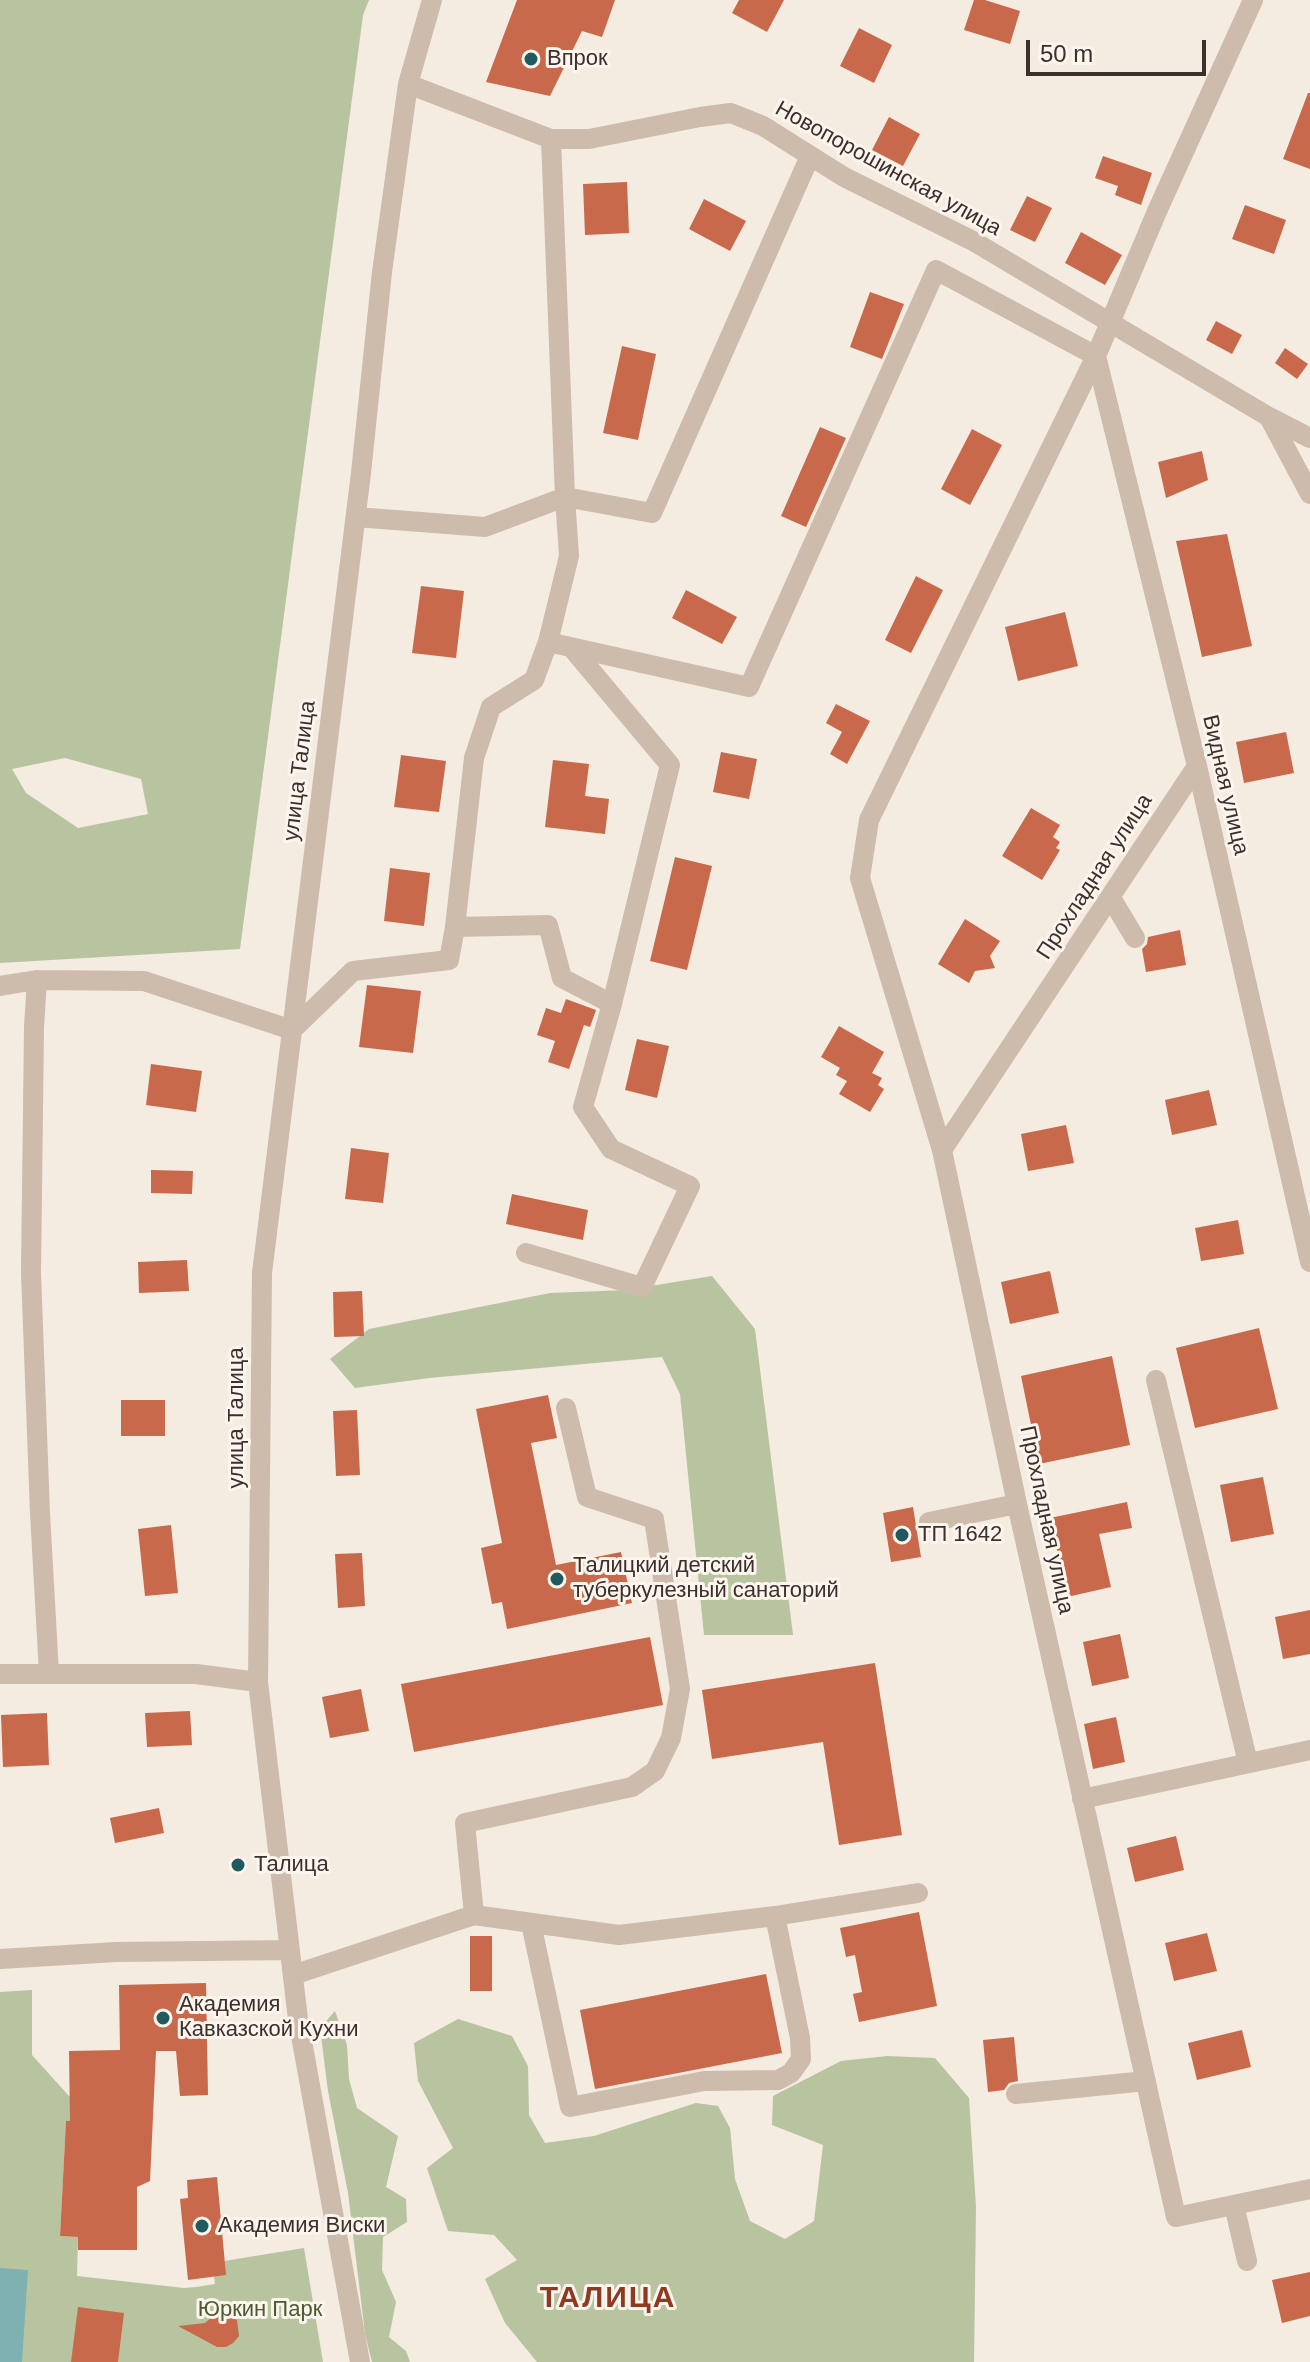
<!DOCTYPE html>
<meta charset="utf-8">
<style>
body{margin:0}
#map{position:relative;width:1310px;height:2362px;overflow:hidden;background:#f4ebe1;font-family:Helvetica,sans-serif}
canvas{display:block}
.scale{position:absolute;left:1026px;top:40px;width:180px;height:36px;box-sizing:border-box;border:4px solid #3b302b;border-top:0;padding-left:10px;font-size:24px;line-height:28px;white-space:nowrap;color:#3b302b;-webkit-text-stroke:6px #fbf5ee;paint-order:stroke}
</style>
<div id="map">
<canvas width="1310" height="2362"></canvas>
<div class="scale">50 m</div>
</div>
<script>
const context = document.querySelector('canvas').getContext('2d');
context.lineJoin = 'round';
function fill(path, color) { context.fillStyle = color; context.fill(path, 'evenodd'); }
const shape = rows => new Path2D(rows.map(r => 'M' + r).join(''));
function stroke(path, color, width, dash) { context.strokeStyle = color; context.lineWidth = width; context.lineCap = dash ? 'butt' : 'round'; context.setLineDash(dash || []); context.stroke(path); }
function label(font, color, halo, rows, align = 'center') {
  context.font = font + ' Helvetica,sans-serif'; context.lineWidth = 6; context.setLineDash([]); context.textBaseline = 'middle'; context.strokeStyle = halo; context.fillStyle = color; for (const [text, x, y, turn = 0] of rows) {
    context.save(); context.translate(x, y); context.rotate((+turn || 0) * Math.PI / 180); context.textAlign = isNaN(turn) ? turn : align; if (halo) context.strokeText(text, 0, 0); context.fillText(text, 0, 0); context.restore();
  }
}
const green = shape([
 [0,0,369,0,363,15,240,949,0,963],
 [65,758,141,779,148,814,78,828,26,793,12,769],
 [712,1276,755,1329,793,1635,704,1635,680,1394,662,1357,429,1378,355,1388,330,1359,369,1329,550,1293,626,1290],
 [32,1990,32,2055,69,2096,79,2097,79,2121,66,2122,60,2236,78,2237,77,2276,184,2288,196,2287,215,2284,212,2263,304,2248,323,2362,0,2362,0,1992],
 [335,2011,347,2045,349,2079,357,2108,398,2136,386,2187,406,2199,407,2222,383,2237,382,2270,396,2302,389,2337,406,2351,410,2362,372,2362,365,2334,348,2193,328,2091,320,2028],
 [458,2019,512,2036,528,2066,529,2115,545,2143,594,2136,696,2103,718,2106,730,2128,735,2179,750,2221,785,2239,814,2221,823,2145,772,2125,773,2096,841,2061,887,2056,935,2058,969,2098,976,2207,974,2362,537,2362,505,2323,485,2279,517,2260,494,2235,448,2231,427,2168,453,2148,418,2081,414,2043]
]);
const water = shape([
 [0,2268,28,2270,22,2362,0,2362]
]);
const building = shape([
 [517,0,615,0,602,37,582,31,550,96,486,82],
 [739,0,784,0,767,32,732,13],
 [974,0,985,0,1020,11,1010,44,964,30],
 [859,28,892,45,874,83,840,66],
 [1308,93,1310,93,1310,169,1283,159],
 [889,117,920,134,903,166,872,150],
 [1103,156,1152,173,1141,205,1115,195,1118,186,1095,178],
 [627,182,629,233,585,235,583,184],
 [1027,196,1052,208,1035,242,1010,230],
 [704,199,746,221,730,251,689,229],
 [1245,205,1286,220,1274,254,1232,239],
 [1081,232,1122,255,1105,285,1065,263],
 [870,292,904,304,882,359,850,347],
 [1216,321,1242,335,1232,354,1206,340],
 [622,346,656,354,638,440,603,433],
 [1285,348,1308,364,1297,379,1275,363],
 [820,427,846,438,806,527,781,516],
 [972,429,1002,445,970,505,941,489],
 [1202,451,1208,480,1166,498,1158,462],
 [1227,534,1252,646,1202,657,1176,541],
 [916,576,943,590,911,653,885,640],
 [421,586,464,591,456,658,412,653],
 [686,590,737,617,722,644,672,618],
 [1065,612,1078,666,1018,681,1005,627],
 [836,704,870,721,847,764,830,754,842,732,826,723],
 [1286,732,1294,773,1244,783,1236,742],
 [721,752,757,759,749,799,713,792],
 [401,755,446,761,439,812,394,807],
 [553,760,589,764,585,796,609,799,605,834,545,827],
 [1031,808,1060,825,1053,837,1060,842,1056,848,1060,850,1042,880,1002,856],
 [675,857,712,866,687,970,650,961],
 [390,868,430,873,424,926,384,921],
 [965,919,1000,941,990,956,995,968,975,971,969,983,938,964],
 [1180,930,1186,965,1146,972,1142,949,1147,944,1148,937],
 [367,985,421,991,413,1053,359,1047],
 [566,999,596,1010,590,1027,584,1025,569,1069,548,1062,555,1041,537,1035,546,1008,561,1013],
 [839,1026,884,1052,872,1073,882,1078,878,1085,884,1089,870,1112,839,1094,847,1081,836,1075,840,1068,821,1057],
 [637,1039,669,1046,657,1098,625,1090],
 [151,1064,202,1071,196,1112,146,1105],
 [1209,1090,1217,1125,1172,1135,1165,1100],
 [1066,1125,1074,1163,1028,1171,1021,1134],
 [351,1148,389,1153,383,1203,345,1199],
 [151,1170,193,1171,192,1194,151,1193],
 [512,1194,588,1210,583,1240,506,1224],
 [1238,1220,1244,1254,1201,1261,1195,1228],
 [187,1260,189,1291,139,1293,138,1262],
 [1050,1271,1059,1313,1010,1324,1001,1282],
 [362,1291,364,1336,334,1337,333,1292],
 [1259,1328,1278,1409,1195,1428,1176,1348],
 [1112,1356,1130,1445,1039,1464,1021,1376],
 [548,1395,557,1438,531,1443,556,1565,621,1552,632,1603,507,1629,502,1602,492,1604,481,1548,502,1543,476,1409],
 [121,1400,165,1400,165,1436,121,1436],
 [357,1410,360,1475,336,1476,333,1411],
 [1263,1477,1274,1534,1231,1542,1220,1485],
 [1127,1502,1132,1528,1099,1534,1111,1587,1067,1597,1050,1518],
 [913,1507,921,1557,891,1562,883,1513],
 [171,1525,178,1593,145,1596,138,1529],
 [362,1553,365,1606,338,1608,335,1554],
 [1310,1610,1310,1654,1283,1659,1275,1617],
 [1120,1634,1129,1678,1092,1686,1083,1642],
 [650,1637,663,1705,414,1752,401,1684],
 [875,1663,902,1835,839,1845,823,1742,712,1759,702,1690],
 [361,1689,369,1731,330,1738,322,1697],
 [190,1711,192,1745,147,1747,145,1713],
 [47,1713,49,1765,3,1767,1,1715],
 [1116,1717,1125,1762,1093,1769,1084,1724],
 [159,1808,164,1833,115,1843,110,1818],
 [1176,1836,1184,1870,1135,1882,1127,1848],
 [919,1912,937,2006,859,2022,853,1994,862,1992,855,1955,846,1957,840,1928],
 [1207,1933,1217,1971,1174,1981,1165,1943],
 [470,1936,492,1936,492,1991,470,1991],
 [766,1974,782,2053,595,2089,580,2010],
 [206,1983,208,2095,180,2096,176,2051,156,2051,150,2181,137,2187,137,2250,78,2250,78,2237,60,2236,66,2121,70,2121,69,2051,120,2050,119,1985],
 [1242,2030,1251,2067,1197,2080,1188,2043],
 [1014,2037,1018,2081,1009,2083,1004,2090,988,2092,983,2040],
 [217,2177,226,2275,188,2280,180,2199,188,2198,187,2180],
 [1310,2272,1310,2316,1282,2323,1272,2280],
 [78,2307,124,2313,118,2362,71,2362],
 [222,2313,237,2320,239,2336,233,2343,226,2347,217,2347,178,2326,205,2323,213,2316]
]);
const minor = shape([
 [1253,0,1158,209,1096,356,1197,766,1310,1262],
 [408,84,551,139,589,139,700,117,731,113,763,126,844,177,973,241,1269,417,1310,438],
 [551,139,565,497,652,513,810,156],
 [1269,417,1310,494],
 [356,517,485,527,565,497,569,556,548,642,534,680,491,707,474,758,455,927],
 [548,642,749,687,936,270,1096,356,869,820,860,878,942,1150],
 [1197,766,942,1150,1017,1504,1176,2217,1310,2189],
 [1111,898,1135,938],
 [37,980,34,1027,31,1273,40,1513,49,1673],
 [0,986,37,980,144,981,292,1030,353,971,449,960,455,927,548,925,562,978,612,1004,670,765,572,648],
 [526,1253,642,1287,690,1186,611,1149,583,1107,612,1004],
 [1156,1380,1248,1763],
 [929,1522,1017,1504],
 [0,1674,196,1674,258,1682],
 [1082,1799,1310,1750],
 [474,1915,619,1935,775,1916,918,1893],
 [531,1923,570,2107,704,2081,778,2080,791,2073,801,2059,800,2038,775,1916],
 [0,1959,116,1952,290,1950],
 [293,1975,474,1915,465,1823,632,1787,655,1771,671,1738,680,1689,654,1519,587,1497,566,1408],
 [1016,2094,1146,2081],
 [1234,2205,1247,2261],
 [360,2362,298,2019,258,1682,262,1273,361,473,382,272,408,84,432,0]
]);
const markers = [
 [531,59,8,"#1f5a5e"],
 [902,1535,8,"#1f5a5e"],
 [557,1579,8,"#1f5a5e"],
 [238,1865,8,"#1f5a5e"],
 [163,2018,8,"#1f5a5e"],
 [202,2226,8,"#1f5a5e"]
];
const poiNames = [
 ["Впрок",547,59],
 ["ТП 1642",918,1535],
 ["Талицкий детский",573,1566],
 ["туберкулезный санаторий",573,1591],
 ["Талица",254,1865],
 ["Академия",179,2005],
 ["Кавказской Кухни",179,2030],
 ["Академия Виски",218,2226]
];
const streetNames = [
 ["Новопорошинская улица",888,169,29],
 ["улица Талица",300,771,-83],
 ["Видная улица",1225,785,77],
 ["Прохладная улица",1095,877,-57],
 ["улица Талица",237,1418,-90],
 ["Прохладная улица",1046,1520,78]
];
const parkNames = [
 ["Юркин Парк",260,2310]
];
const districtNames = [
 ["ТАЛИЦА",608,2299]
];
fill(green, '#b8c4a0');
fill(water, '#7fb0b2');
fill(building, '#c8694b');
stroke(minor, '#cdbbac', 20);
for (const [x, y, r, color] of markers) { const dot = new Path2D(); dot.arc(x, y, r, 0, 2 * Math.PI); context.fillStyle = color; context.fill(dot); stroke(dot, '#fbf5ee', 3); }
label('22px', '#3b302b', '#fbf5ee', poiNames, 'left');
label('22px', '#3b302b', '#fbf5ee', streetNames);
label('22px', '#4a5a2e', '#fbf5ee', parkNames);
context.letterSpacing = '2px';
label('bold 30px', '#8c3b22', '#fbf5ee', districtNames);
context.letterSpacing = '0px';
</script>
